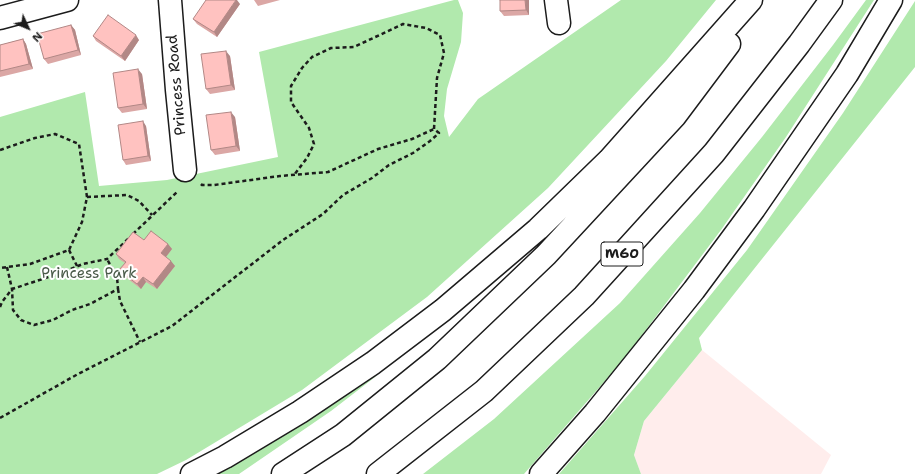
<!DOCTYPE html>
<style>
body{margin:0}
#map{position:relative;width:915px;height:474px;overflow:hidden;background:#fff;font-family:"Shantell Sans",sans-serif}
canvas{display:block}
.north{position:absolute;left:8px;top:8px;width:40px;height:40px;-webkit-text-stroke:3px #fff;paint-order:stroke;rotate:134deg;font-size:11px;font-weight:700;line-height:16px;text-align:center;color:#1c1c1c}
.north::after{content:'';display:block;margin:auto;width:14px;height:18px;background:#1c1c1c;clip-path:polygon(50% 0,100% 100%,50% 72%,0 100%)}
</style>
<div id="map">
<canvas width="915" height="474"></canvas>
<div class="north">N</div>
</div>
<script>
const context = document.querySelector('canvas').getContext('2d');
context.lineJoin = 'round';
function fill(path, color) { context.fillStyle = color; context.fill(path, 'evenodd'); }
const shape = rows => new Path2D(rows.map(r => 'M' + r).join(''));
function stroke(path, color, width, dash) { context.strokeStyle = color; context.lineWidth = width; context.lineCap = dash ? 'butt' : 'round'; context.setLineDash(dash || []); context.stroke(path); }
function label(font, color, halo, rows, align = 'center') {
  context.font = font + ' "Shantell Sans",sans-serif'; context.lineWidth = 4; context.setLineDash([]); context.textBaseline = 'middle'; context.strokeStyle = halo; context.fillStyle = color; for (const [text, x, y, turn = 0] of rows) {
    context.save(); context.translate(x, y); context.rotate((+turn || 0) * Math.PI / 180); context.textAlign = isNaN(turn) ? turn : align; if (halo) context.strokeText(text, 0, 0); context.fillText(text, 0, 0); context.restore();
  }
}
const built = shape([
 [702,350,831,455,821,474,641,474,634,455,644,421]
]);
const green = shape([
 [454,0,458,0,463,13,461,42,447,89,444,116,449,137,478,99,621,0,716,0,666,61,548,188,427,297,302,390,186,460,157,474,0,474,0,117,85,92,99,186,167,180,278,157,259,52],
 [866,0,874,0,786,137,721,230,624,359,524,474,423,474,494,419,620,303,700,213,762,137,833,45],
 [915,1,915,67,699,338,702,350,644,421,634,455,641,474,559,474,645,376,747,250,843,113],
 [379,374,331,411,239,474,215,474,298,426]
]);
const path = shape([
 [0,150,35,138,55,134,79,144,87,197,82,222,69,250,30,264,0,268],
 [201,184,202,185,214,185,280,176,328,172,378,149,412,139,434,129],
 [87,197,127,195,139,201,152,215],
 [133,234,178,191],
 [69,250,77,266],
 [7,267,12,289,13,310,21,320,34,325,53,320,72,310,90,304,118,289,117,277,107,259],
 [118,289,120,301,140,342],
 [0,307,2,302,12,289,58,274,83,264,107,259,129,238],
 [0,418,78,374,172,326,283,240,323,214,343,195,372,178,389,165,413,153,430,141,439,133,434,129,437,78,444,53,440,35,426,28,403,24,354,47,331,48,312,57,302,68,291,86,291,102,309,128,314,144,307,158,294,175]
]);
const minor = shape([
 [170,0,177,90,185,170],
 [556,0,559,23],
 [0,18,67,0]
]);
const motorway = shape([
 [192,474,225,457,300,412,373,363,443,310,538,229,609,160,751,0],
 [283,474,343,435,437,359,546,255,675,116,729,44],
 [378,474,484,391,584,296,714,153,799,44,831,0],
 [541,474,595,413,694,290,754,209,847,74,891,0]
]);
const wall = shape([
 [254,0,280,0,258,6],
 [529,0,529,15,504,16,500,11],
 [240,4,217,37,197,24,193,19],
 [71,25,75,30,81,55,48,64,44,59],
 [93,36,139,40,125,61,96,41],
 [23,39,26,44,33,69,0,77,0,45],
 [230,56,235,90,210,94,206,89],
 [142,74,147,109,122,113,118,108],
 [235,117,240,151,215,155,211,150],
 [146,126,151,161,126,165,123,160],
 [144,240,168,244,172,249,166,257,175,266,157,289,146,282,141,289,123,275,119,270,125,263,119,259,116,254]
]);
const shadedWall = shape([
 [236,0,237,0,240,4,217,37,214,32],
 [525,0,529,0,529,15,526,10],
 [71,25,75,30,81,55,78,50],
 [136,35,139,40,125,61,121,56],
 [23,39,26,44,33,69,29,64],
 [226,51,230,56,235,90,231,85],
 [138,69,142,74,147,109,143,104],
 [231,112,235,117,240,151,236,146],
 [143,121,146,126,151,161,148,156],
 [168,244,172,249,165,258,161,253],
 [171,261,175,266,157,289,153,284],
 [143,277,146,282,141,289,137,284]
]);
const building = shape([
 [206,0,236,0,214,32,193,19,206,0],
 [500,0,525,0,526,10,500,11,500,0],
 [108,15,136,35,121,56,93,36,108,15],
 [71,25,78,50,44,59,37,34,71,25],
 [23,39,29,64,0,71,0,45,23,39],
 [226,51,231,85,206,89,201,54,226,51],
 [138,69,143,104,118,108,113,73,138,69],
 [231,112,236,146,211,150,206,115,231,112],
 [143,121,148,156,123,160,118,125,143,121],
 [151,231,168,244,161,253,171,261,153,284,143,277,137,284,119,270,126,262,116,254,133,232,144,240,151,231]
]);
const shields = [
 [622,254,42]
];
const shieldNames = [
 ["M60",622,254]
];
const streetNames = [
 ["Princess Road",177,85,-95]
];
const parkNames = [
 ["Princess Park",89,274]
];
fill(built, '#ffedec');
fill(green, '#b1e9ad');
stroke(minor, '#1c1c1c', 25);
stroke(motorway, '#1c1c1c', 25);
stroke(path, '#1c1c1c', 2.5, [4, 3]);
stroke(minor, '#fff', 22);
stroke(motorway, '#fff', 22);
fill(wall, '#dba7a5');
fill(shadedWall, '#b28886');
fill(building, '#ffc2c0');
stroke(building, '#b28886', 1);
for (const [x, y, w] of shields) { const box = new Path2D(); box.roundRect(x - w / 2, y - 12, w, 24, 3); context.fillStyle = '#fff'; context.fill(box); stroke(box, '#1c1c1c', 1); }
label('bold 14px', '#1c1c1c', null, shieldNames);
label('15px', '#1c1c1c', '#fff', streetNames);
label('15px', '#495a48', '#fff', parkNames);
</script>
